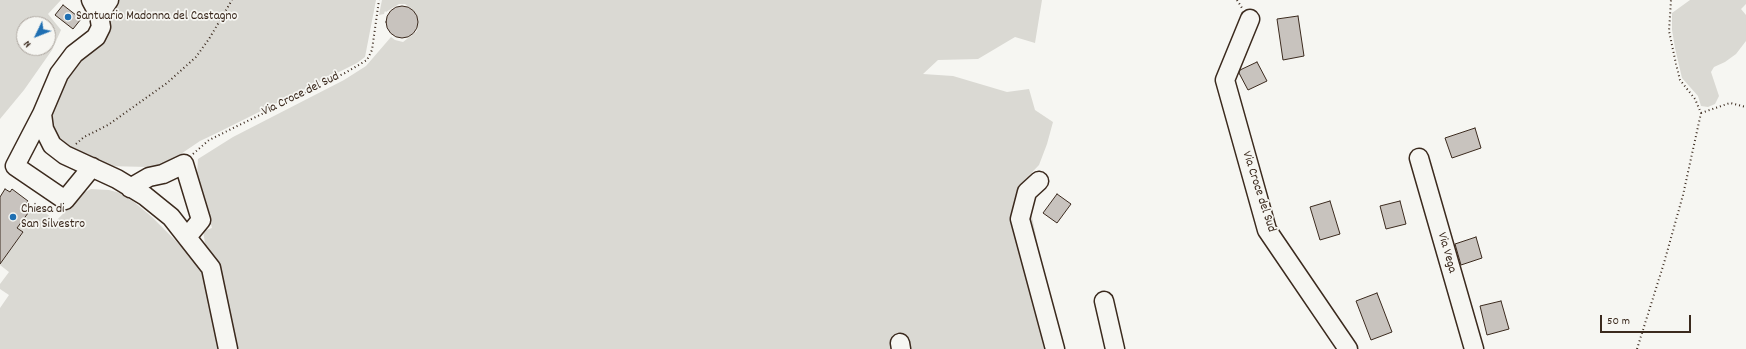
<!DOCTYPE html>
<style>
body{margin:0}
#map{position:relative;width:1746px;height:349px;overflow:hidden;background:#f6f6f2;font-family:Dekko,sans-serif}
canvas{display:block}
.north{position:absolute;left:16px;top:16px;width:40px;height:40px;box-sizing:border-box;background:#f6f6f2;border:1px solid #aba49d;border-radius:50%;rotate:227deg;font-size:11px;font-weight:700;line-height:16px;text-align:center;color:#3b2a1e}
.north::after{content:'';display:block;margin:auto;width:14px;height:18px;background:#1f6fb2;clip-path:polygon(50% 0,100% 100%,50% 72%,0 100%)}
.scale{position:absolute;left:1600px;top:315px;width:91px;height:18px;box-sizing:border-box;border:2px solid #3b2a1e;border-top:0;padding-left:5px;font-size:12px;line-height:14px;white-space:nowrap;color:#3b2a1e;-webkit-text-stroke:3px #f6f6f2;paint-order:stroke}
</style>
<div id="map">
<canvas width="1746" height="349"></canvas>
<div class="north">N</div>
<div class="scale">50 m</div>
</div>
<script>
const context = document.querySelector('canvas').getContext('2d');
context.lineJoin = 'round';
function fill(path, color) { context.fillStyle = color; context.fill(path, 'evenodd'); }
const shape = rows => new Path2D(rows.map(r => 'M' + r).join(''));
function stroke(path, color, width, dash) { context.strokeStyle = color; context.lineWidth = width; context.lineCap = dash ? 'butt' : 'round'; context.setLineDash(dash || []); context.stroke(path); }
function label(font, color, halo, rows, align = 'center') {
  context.font = font + ' Dekko,sans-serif'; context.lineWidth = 3.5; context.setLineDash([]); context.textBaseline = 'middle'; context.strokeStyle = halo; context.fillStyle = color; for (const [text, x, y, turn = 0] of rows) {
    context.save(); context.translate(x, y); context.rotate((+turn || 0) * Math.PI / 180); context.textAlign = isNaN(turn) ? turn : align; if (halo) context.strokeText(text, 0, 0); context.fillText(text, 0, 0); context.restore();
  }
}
const green = shape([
 [0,0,61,0,48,14,61,30,52,50,24,90,0,119],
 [24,24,48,24,48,48,24,48],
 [104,0,376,0,365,57,357,63,219,132,200,141,166,164,157,167,148,167,105,166,81,154,58,139,49,122,52,105,75,62],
 [382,0,1042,0,1035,43,1015,37,978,59,938,60,923,74,953,76,1007,92,1029,89,1035,110,1053,122,1047,144,1039,165,1018,187,1027,192,1059,349,0,349,0,308,9,295,0,289,0,284,9,272,0,265,0,256,4,259,23,233,17,228,34,204,56,221,83,193,91,189,109,190,120,193,134,202,152,217,184,249,194,263,207,255,203,231,212,228,197,175,198,159,233,137,344,80,366,66,391,37,395,40,403,42,416,32,418,28,418,19,413,10,405,4,399,4,386,12,385,11,384,14,379,15],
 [1690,0,1746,0,1746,4,1741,9,1746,15,1746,41,1736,54,1725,62,1714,67,1711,72,1719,96,1715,104,1708,107,1701,106,1698,96,1682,78,1675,48,1672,30,1672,13]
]);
const building = shape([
 [63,5,81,19,73,29,55,15,63,5],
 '386 22a16 16 0 1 1 32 0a16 16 0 1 1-32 0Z',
 [1298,16,1304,56,1283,60,1277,19,1298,16],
 [1257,62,1267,81,1248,90,1239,73,1240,70,1257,62],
 [1475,128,1481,148,1452,158,1445,138,1475,128],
 [5,189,10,192,12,189,28,201,26,204,31,209,17,228,23,232,0,264,0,197,5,189],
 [1057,194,1071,204,1057,223,1043,213,1057,194],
 [1330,201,1340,234,1320,240,1310,207,1330,201],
 [1400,201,1406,224,1386,229,1380,206,1400,201],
 [1476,237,1482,258,1461,265,1455,244,1476,237],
 [1377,293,1392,332,1371,340,1356,301,1377,293],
 [1501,301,1509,329,1487,335,1480,306,1501,301]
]);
const path = shape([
 [1237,0,1242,8],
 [1701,113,1730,103,1746,107],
 [76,144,84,137,108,125,167,83,196,57,209,39,232,0],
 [193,154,209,140,345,73,367,60,372,50,379,0],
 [1637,349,1664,263,1683,195,1701,113,1695,99,1680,80,1676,64,1669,31,1671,0]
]);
const minor = shape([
 [91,0,99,15,101,27,96,37,74,54,59,74,42,114,44,129,52,145,65,155,117,179,145,196,171,217,211,268,228,349],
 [99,15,109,0],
 [1250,19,1225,80,1267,230,1348,349],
 [42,114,15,166,65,200,92,167],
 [1419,158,1474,349],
 [1039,181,1027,192,1020,219,1055,349],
 [130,188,149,177,163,174,184,164,201,220,187,237],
 [1104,301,1115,349],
 [900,343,901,349]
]);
const markers = [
 [68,17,4,"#1f6fb2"],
 [13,217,4,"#1f6fb2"]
];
const poiNames = [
 ["Santuario Madonna del Castagno",76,17],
 ["Chiesa di",21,210],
 ["San Silvestro",21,225]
];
const streetNames = [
 ["Via Croce del Sud",301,95,-26],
 ["Via Croce del Sud",1258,192,72],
 ["Via Vega",1446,253,74]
];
fill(green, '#dad9d3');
fill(building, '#c8c3be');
stroke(building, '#3b2a1e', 1);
stroke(minor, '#3b2a1e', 21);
stroke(path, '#3b2a1e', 2, [1, 3]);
stroke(minor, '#f6f6f2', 18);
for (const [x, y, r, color] of markers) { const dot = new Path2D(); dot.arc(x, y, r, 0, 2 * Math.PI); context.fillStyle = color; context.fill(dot); stroke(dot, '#f6f6f2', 1.5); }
label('13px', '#3b2a1e', '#f6f6f2', poiNames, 'left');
label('13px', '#3b2a1e', '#f6f6f2', streetNames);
</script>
